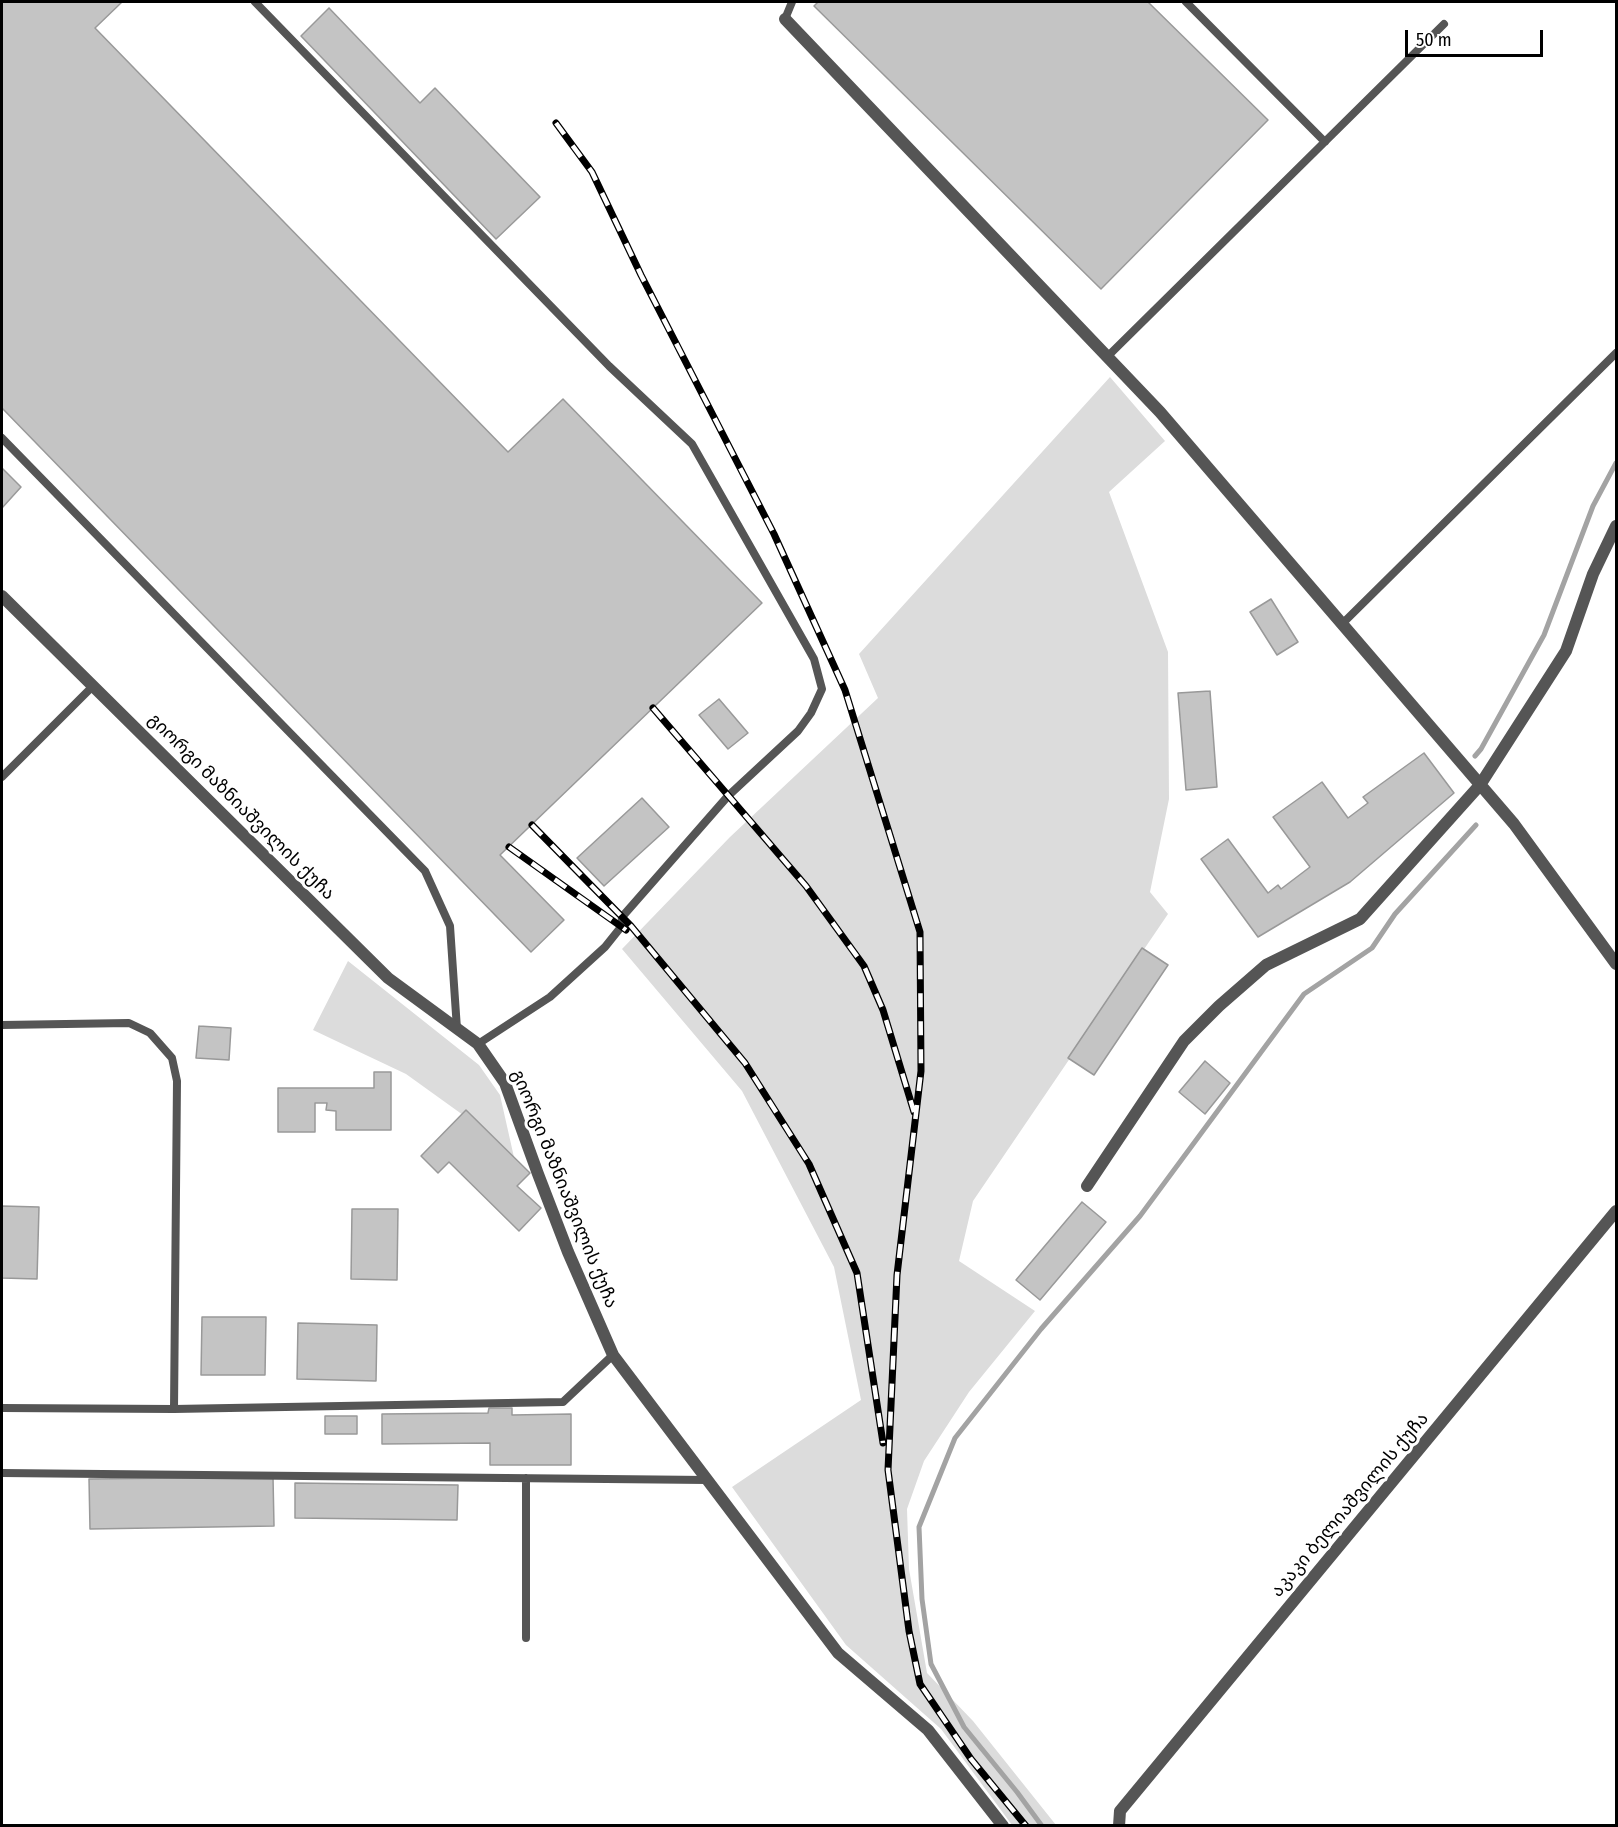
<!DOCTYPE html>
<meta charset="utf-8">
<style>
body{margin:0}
#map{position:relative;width:1618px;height:1827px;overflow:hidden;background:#fff;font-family:"Fira Sans Condensed",sans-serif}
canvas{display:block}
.frame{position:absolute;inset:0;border:3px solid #000;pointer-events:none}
.scale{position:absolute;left:1405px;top:30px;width:138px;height:27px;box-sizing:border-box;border:3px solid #000;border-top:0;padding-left:8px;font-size:18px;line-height:21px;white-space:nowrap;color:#000;-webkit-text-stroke:4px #fff;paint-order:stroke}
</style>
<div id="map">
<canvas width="1618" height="1827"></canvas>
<div class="frame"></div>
<div class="scale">50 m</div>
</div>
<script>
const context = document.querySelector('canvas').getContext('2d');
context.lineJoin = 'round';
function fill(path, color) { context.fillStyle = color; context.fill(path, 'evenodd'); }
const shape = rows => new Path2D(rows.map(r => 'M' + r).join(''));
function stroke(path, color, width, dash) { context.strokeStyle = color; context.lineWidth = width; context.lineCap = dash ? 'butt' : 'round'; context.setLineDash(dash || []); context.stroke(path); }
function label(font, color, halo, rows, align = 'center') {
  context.font = font + ' "Fira Sans Condensed","Noto Sans Georgian",sans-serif'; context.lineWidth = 6; context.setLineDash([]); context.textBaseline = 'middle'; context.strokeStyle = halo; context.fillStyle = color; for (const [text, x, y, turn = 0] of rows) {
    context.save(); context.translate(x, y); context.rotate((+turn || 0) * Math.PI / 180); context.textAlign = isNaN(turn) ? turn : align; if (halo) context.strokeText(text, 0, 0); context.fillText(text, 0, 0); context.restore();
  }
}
const green = shape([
 [1110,377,1165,441,1109,492,1168,652,1169,799,1150,892,1168,914,973,1201,959,1261,1035,1311,969,1392,924,1461,907,1509,909,1569,927,1673,973,1721,1056,1825,1012,1825,941,1729,846,1645,732,1487,861,1400,834,1267,742,1091,622,949,730,837,878,698,859,654],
 [348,961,479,1065,500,1095,520,1184,495,1138,406,1074,313,1030]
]);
const stream = shape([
 [1475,756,1481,749,1544,635,1593,506,1616,463],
 [1042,1826,1017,1792,964,1727,931,1664,922,1599,919,1527,955,1438,1041,1329,1140,1216,1304,994,1372,948,1395,914,1476,825]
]);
const building = shape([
 [2,2,122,2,95,28,508,452,563,399,762,603,500,855,564,920,531,952,2,408,2,2],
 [818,2,1148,2,1268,120,1101,289,814,6,818,2],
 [329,8,420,103,435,88,540,197,496,239,301,36,329,8],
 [2,468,21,487,2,508,2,468],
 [1271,599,1298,642,1277,655,1250,612,1271,599],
 [1210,691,1217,787,1186,790,1178,693,1210,691],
 [719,699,748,733,728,749,699,715,719,699],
 [1424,753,1454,793,1350,882,1258,937,1201,859,1228,839,1268,893,1278,885,1281,889,1310,867,1273,817,1322,782,1348,818,1368,803,1363,797,1424,753],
 [642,798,669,827,604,886,577,858,642,798],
 [1142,948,1168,965,1094,1075,1068,1058,1142,948],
 [199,1026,231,1028,229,1060,196,1058,199,1026],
 [1205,1061,1230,1083,1205,1114,1179,1092,1205,1061],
 [374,1072,391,1072,391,1130,336,1130,336,1111,326,1110,327,1103,315,1103,315,1132,278,1132,278,1088,374,1088,374,1072],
 [466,1110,530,1173,517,1186,541,1208,519,1231,449,1162,438,1173,421,1156,466,1110],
 [1082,1202,1106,1222,1040,1300,1016,1280,1082,1202],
 [2,1206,39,1207,37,1279,2,1278,2,1206],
 [352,1209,398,1209,397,1280,351,1279,352,1209],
 [202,1317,266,1317,265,1375,201,1375,202,1317],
 [298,1323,377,1325,376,1381,297,1379,298,1323],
 [489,1408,512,1408,512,1415,571,1414,571,1465,490,1465,490,1443,382,1444,382,1414,488,1413,489,1408],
 [325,1416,357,1416,357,1434,325,1434,325,1416],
 [273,1477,274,1526,90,1529,89,1479,273,1477],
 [295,1483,458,1485,457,1520,295,1518,295,1483]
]);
const service = shape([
 [255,2,609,366,692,444,814,659,822,689,811,713,798,731,728,796,622,917,621,927,605,947,550,997,478,1044],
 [1186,2,1325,142],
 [785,19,792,2],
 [1107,357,1444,24],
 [2,438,425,871,450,926,457,1029],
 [1342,624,1616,353],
 [2,777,93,686],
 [2,1025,129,1023,150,1033,172,1058,177,1081,174,1409],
 [2,1408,174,1409,563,1402,613,1355],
 [2,1473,707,1480],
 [526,1638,526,1478]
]);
const minor = shape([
 [785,19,1160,412,1514,824,1616,964],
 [1087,1186,1184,1041,1219,1006,1266,965,1360,919,1480,785,1566,651,1593,574,1616,526],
 [1119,1826,1120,1811,1616,1211]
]);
const tertiary = shape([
 [2,596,388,978,478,1044,505,1083,538,1174,568,1252,613,1355,838,1653,928,1730,1003,1826]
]);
const rail = shape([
 [556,123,592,172,641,275,774,534,845,690,920,932,921,1071,897,1275,888,1470,909,1631,920,1684,971,1759,1026,1826],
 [653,708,806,886,864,966,883,1010,914,1112],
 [532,825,631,926,745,1063,809,1164,857,1273,883,1443],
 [509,847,626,930]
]);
const streetNames = [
 ["გიორგი მაზნიაშვილის ქუჩა",241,807,45],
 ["გიორგი მაზნიაშვილის ქუჩა",564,1189,68],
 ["აკაკი ბელიაშვილის ქუჩა",1350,1505,-50]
];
fill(green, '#dcdcdc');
stroke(stream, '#a3a3a3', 5);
fill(building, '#c4c4c4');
stroke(building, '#999', 1.5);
stroke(service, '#555', 8);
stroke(minor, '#555', 12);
stroke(tertiary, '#555', 12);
stroke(rail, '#000', 7);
stroke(rail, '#fff', 4.5, [14]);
label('18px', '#000', '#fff', streetNames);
</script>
